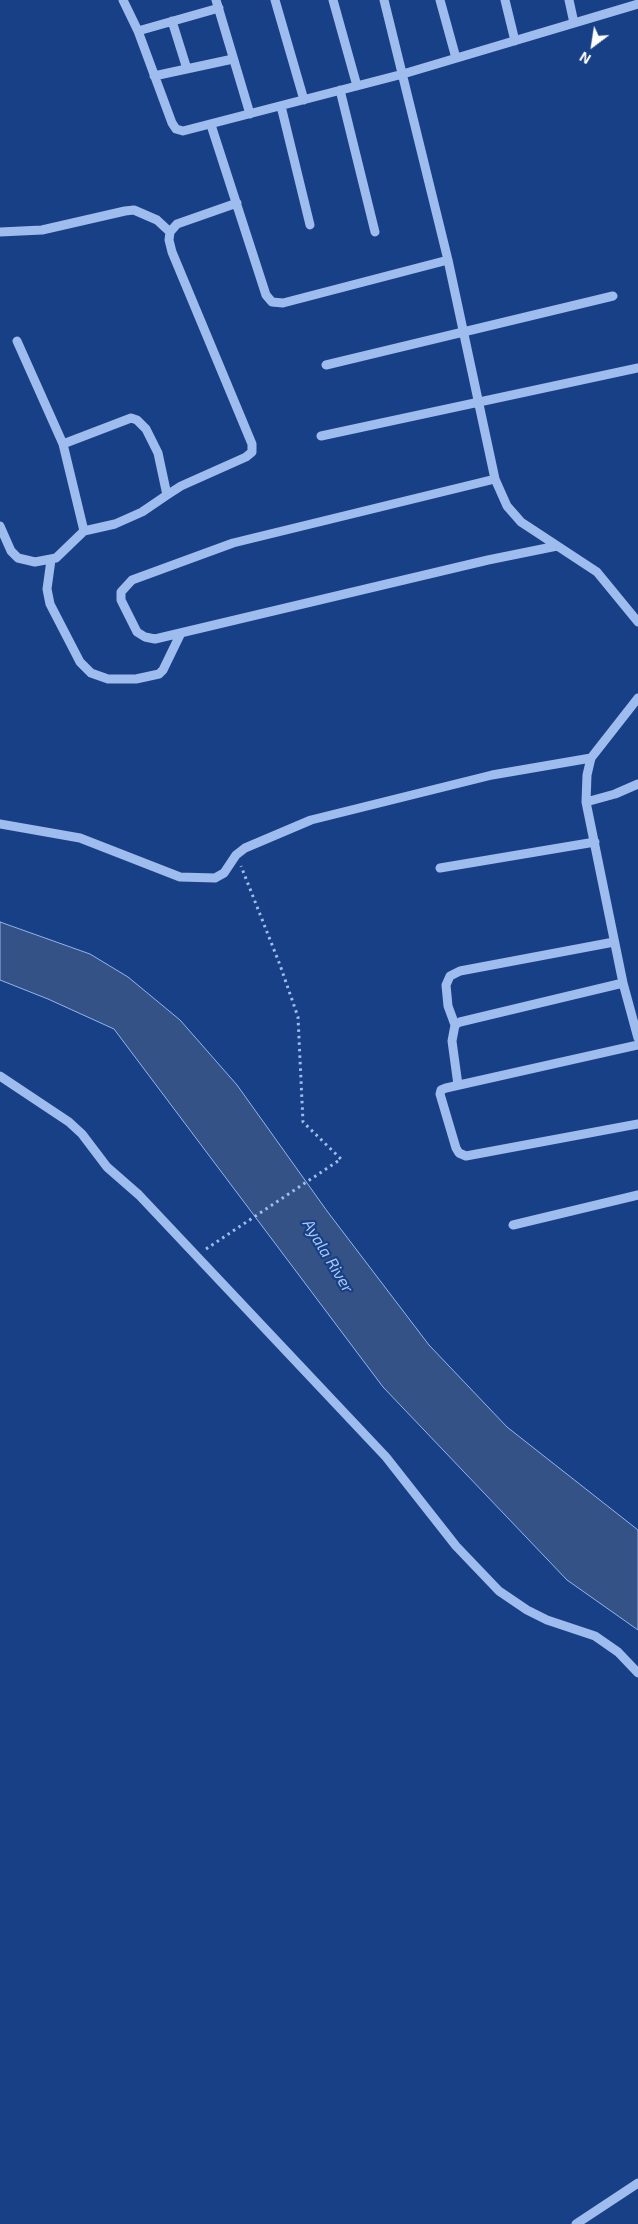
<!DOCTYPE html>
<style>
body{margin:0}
#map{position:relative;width:638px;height:2224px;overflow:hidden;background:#184086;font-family:"Exo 2",sans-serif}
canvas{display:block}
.north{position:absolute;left:568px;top:20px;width:50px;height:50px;-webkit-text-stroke:4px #184086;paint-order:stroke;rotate:211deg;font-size:14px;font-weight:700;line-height:20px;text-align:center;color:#fff}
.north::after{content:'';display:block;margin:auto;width:18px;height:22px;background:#fff;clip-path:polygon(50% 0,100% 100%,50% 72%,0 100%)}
</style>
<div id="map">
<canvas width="638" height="2224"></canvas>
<div class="north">N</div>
</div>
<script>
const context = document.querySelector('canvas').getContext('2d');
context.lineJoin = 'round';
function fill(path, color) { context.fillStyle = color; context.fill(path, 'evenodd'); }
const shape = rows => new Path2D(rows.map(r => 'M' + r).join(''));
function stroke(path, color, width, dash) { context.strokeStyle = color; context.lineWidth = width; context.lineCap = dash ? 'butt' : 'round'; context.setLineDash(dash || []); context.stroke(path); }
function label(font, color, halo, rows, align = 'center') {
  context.font = font + ' "Exo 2",sans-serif'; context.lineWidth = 4.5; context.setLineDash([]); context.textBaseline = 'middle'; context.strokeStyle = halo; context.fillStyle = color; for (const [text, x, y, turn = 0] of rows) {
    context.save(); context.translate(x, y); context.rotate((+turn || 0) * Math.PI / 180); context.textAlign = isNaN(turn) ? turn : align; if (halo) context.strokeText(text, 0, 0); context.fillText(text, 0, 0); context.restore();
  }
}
const water = shape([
 [0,922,90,954,128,977,180,1020,237,1085,327,1211,429,1345,507,1427,638,1530,638,1630,567,1580,383,1387,114,1029,48,999,0,980,0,922]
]);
const path = shape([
 [206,1249,341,1159,303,1122,298,1017,280,965,241,866]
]);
const minor = shape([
 [123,0,138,31,172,123,176,129,183,131,403,74,638,4],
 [216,0,250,114],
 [275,0,304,100],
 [333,0,357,86],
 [384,0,448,260,495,479,507,506,521,522,597,572,638,622],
 [440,0,456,58],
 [505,0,515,41],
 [569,0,574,23],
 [172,21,187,69],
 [138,31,219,8],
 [154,76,233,59],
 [340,90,375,232],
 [281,106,310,225],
 [211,125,266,295,272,302,283,303,448,260],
 [0,232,42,230,125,211,134,210,157,220,170,232],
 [326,365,613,296],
 [321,436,638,368],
 [63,444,131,418,137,420,146,429,158,453,167,495,142,512,115,524,84,531],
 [495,479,233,543,132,580,121,592,121,600,137,632,145,637,155,639,488,560,557,546],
 [167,495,181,486,246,457,252,452,252,444,172,252,169,240,170,232,177,224,237,203],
 [0,526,11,551,18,558,35,562,56,558,84,531,63,444,17,341],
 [51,560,47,589,50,604,80,662,91,673,108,679,136,679,159,674,163,670,180,635],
 [638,698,591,758,587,775,586,802,623,983,638,1038],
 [586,802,615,794,638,784],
 [0,824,80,838,180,877,215,878,224,873,236,855,245,848,311,820,492,775,591,758],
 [440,868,595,842],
 [455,1025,448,1006,446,985,450,976,460,971,614,942],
 [638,1045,446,1088,441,1090,440,1094,456,1148,459,1153,466,1156,638,1124],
 [0,1076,69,1122,82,1134,107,1167,139,1195,386,1457,456,1546,499,1591,527,1610,547,1620,595,1636,618,1652,638,1673],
 [458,1085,452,1041,455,1025,460,1022,623,983],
 [513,1225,638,1195],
 [576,2224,638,2183]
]);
const waterNames = [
 ["Ayala River",328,1256,59]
];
fill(water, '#345286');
stroke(water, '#90b5ef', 1);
stroke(path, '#9ebced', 3, [2.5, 4]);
stroke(minor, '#9ebced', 9);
label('italic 16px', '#a9c6f4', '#184086', waterNames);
</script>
